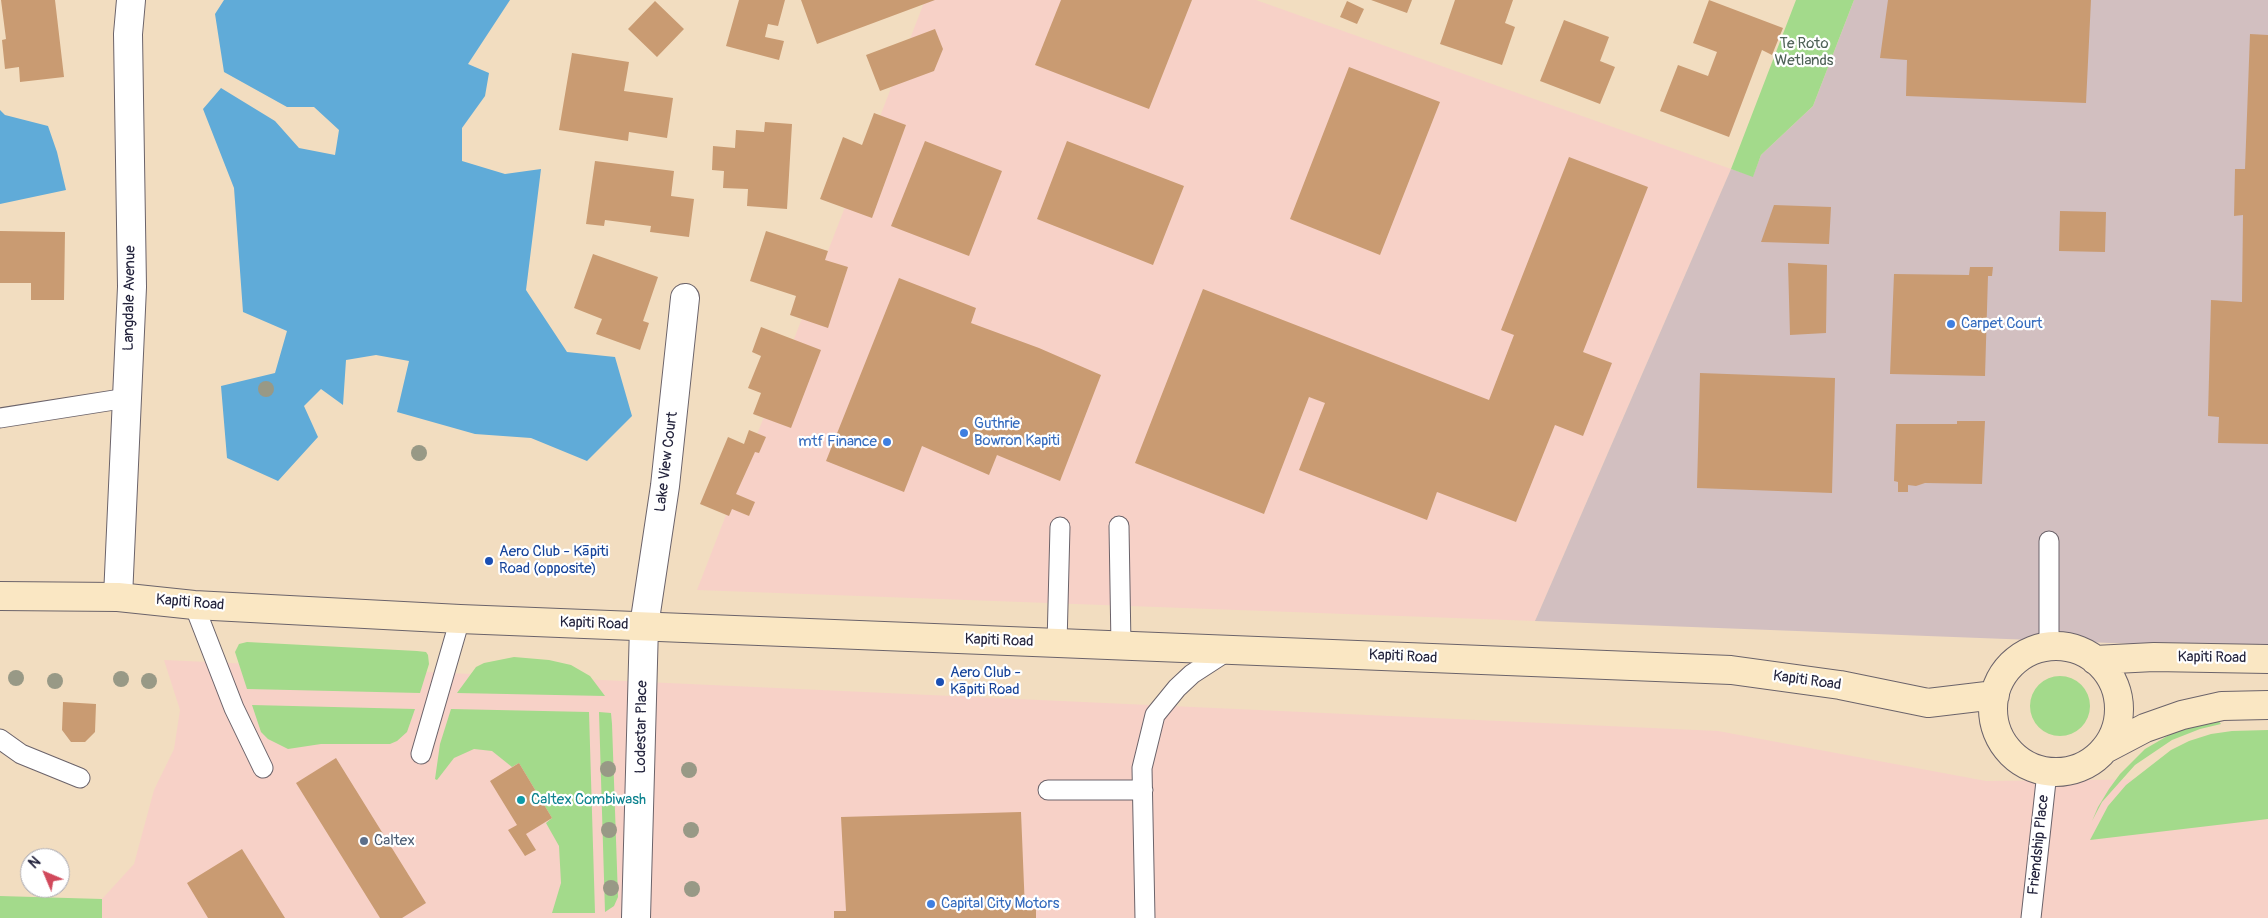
<!DOCTYPE html>
<meta charset="utf-8">
<style>
body{margin:0}
#map{position:relative;width:2268px;height:918px;overflow:hidden;background:#f2ddc0;font-family:Pangolin,sans-serif}
canvas{display:block}
.north{position:absolute;left:20px;top:848px;width:50px;height:50px;box-sizing:border-box;background:#fff;border:1px solid #a7a7b1;border-radius:50%;rotate:315deg;font-size:14px;font-weight:700;line-height:20px;text-align:center;color:#22223b}
.north::after{content:'';display:block;margin:auto;width:18px;height:22px;background:#d1495b;clip-path:polygon(50% 0,100% 100%,50% 72%,0 100%)}
</style>
<div id="map">
<canvas width="2268" height="918"></canvas>
<div class="north">N</div>
</div>
<script>
const context = document.querySelector('canvas').getContext('2d');
context.lineJoin = 'round';
function fill(path, color) { context.fillStyle = color; context.fill(path, 'evenodd'); }
const shape = rows => new Path2D(rows.map(r => 'M' + r).join(''));
function stroke(path, color, width, dash) { context.strokeStyle = color; context.lineWidth = width; context.lineCap = dash ? 'butt' : 'round'; context.setLineDash(dash || []); context.stroke(path); }
function label(font, color, halo, rows, align = 'center') {
  context.font = font + ' Pangolin,sans-serif'; context.lineWidth = 4.5; context.setLineDash([]); context.textBaseline = 'middle'; context.strokeStyle = halo; context.fillStyle = color; for (const [text, x, y, turn = 0] of rows) {
    context.save(); context.translate(x, y); context.rotate((+turn || 0) * Math.PI / 180); context.textAlign = isNaN(turn) ? turn : align; if (halo) context.strokeText(text, 0, 0); context.fillText(text, 0, 0); context.restore();
  }
}
const built = shape([
 [925,0,1256,0,1731,169,1535,621,697,590],
 [164,660,1718,731,1986,781,2268,778,2268,918,102,918,102,899,134,864,154,790,174,749,180,710]
]);
const industrial = shape([
 [1854,0,2268,0,2268,649,1535,621,1731,169,1753,176,1761,155,1813,106]
]);
const green = shape([
 [1796,0,1854,0,1813,106,1761,155,1753,177,1731,169],
 [247,642,417,651,426,652,428,655,429,664,420,693,247,689,235,652,239,644],
 [514,657,549,660,571,665,590,676,605,696,457,693,476,667,484,663],
 '2030 706a30 30 0 1 1 60 0a30 30 0 1 1-60 0Z',
 [252,705,415,709,407,732,397,741,390,744,321,744,288,749,268,739,261,732],
 [451,709,589,712,595,913,552,913,561,883,559,846,546,823,552,818,519,763,512,767,492,751,474,749,454,758,437,780,435,779,440,744],
 [599,712,611,713,612,724,618,897,614,906,605,912],
 [2217,719,2221,724,2200,729,2172,740,2135,765,2102,802,2092,821,2098,807,2109,789,2120,774,2145,749,2176,731],
 [2268,730,2268,819,2090,840,2108,806,2126,785,2171,750,2189,741,2211,734,2232,731],
 [0,896,102,899,102,918,0,918]
]);
const water = shape([
 [224,0,510,0,468,64,489,73,485,96,462,128,462,161,505,174,541,169,526,290,567,352,615,357,632,416,587,461,531,438,475,434,397,412,409,361,376,355,346,360,343,405,321,389,304,406,318,437,278,481,227,458,221,386,275,373,287,331,243,312,234,188,203,109,221,88,275,121,299,148,335,155,339,130,314,107,287,107,224,72,215,14],
 [0,110,5,115,48,126,57,152,66,190,0,204]
]);
const building = shape([
 [1,0,55,0,64,77,20,82,19,67,5,69,2,40,6,39],
 [739,0,785,0,778,26,768,24,765,37,784,41,779,60,726,46],
 [801,0,935,0,817,44],
 [1061,0,1192,0,1149,109,1035,65],
 [1371,0,1412,0,1407,13],
 [1455,0,1513,0,1505,23,1515,27,1502,65,1440,44],
 [1709,0,1783,28,1772,55,1762,50,1729,137,1660,111,1678,65,1708,76,1717,52,1693,43],
 [1888,0,2091,0,2086,103,1906,96,1907,60,1880,58],
 [655,1,684,29,657,57,628,29],
 [1347,1,1364,9,1357,24,1340,17],
 [1564,20,1609,37,1600,61,1615,67,1600,104,1540,81],
 [935,29,943,49,934,71,880,91,866,55],
 [2250,34,2268,35,2268,444,2218,443,2219,417,2208,416,2211,300,2242,302,2243,215,2234,216,2235,169,2245,169],
 [572,53,629,62,624,91,673,98,667,138,629,132,628,141,559,130],
 [1349,67,1440,102,1380,255,1290,219],
 [874,113,906,125,872,218,820,199,843,137,862,145],
 [765,122,792,124,787,209,747,206,748,189,723,188,724,171,712,170,713,146,735,148,736,130,764,132],
 [925,141,1002,171,969,256,891,226],
 [1067,141,1184,186,1153,265,1037,219],
 [1569,157,1648,187,1583,352,1612,363,1583,436,1555,425,1516,522,1437,492,1427,520,1299,470,1325,403,1309,397,1264,514,1135,463,1203,289,1489,400,1514,335,1501,330],
 [595,161,674,171,671,196,694,199,689,237,650,232,651,226,605,220,604,226,586,224],
 [1774,205,1831,207,1829,244,1761,242],
 [2060,211,2106,212,2105,252,2059,251],
 [0,231,65,232,64,300,31,300,31,283,0,283],
 [766,231,828,251,825,260,848,267,828,328,790,315,796,296,750,281],
 [593,254,658,277,643,321,649,323,640,350,596,334,602,319,574,308],
 [1788,263,1827,265,1826,333,1790,335],
 [1970,267,1993,267,1992,276,1988,276,1985,376,1890,374,1894,274,1969,275],
 [899,278,976,308,971,323,1039,348,1101,375,1060,481,997,455,989,475,922,446,904,492,826,461],
 [761,327,821,350,791,428,753,414,761,393,748,388,761,356,752,352],
 [1700,373,1835,378,1832,493,1697,488],
 [1957,421,1985,421,1982,484,1925,483,1916,486,1908,485,1908,492,1898,492,1898,482,1894,481,1896,424,1957,424],
 [749,430,766,437,759,453,755,452,736,494,755,502,749,516,732,509,729,516,700,504,728,437,744,444],
 [63,702,96,704,95,732,85,742,71,742,62,730],
 [336,758,426,903,402,918,380,918,296,783],
 [519,763,552,818,526,834,536,850,525,856,508,830,517,825,490,781],
 [1021,812,1025,910,1036,909,1036,918,834,918,834,911,846,911,841,817],
 [242,849,285,918,208,918,187,883]
]);
const service = shape([
 [0,418,127,398],
 [1119,526,1121,646],
 [194,605,234,708,263,768],
 [1057,644,1060,527],
 [2049,647,2049,541],
 [0,739,21,754,80,778],
 [421,754,460,619],
 [1048,790,1143,790],
 [1145,918,1142,768,1155,715,1177,688,1192,674,1229,650],
 [2031,918,2047,772]
]);
const minor = shape([
 [118,597,132,287,128,34,131,0],
 [636,918,644,626,665,486,685,298]
]);
const secondary = shape([
 [0,596,118,597,194,605,460,619,1731,670,1840,685,1928,703,1995,695],
 '1993 709a63 63 0 1 1 126 0a63 63 0 1 1-126 0Z',
 [2095,660,2154,657,2268,659],
 [2105,749,2145,728,2182,715,2222,706,2268,705]
]);
const trees = [
 [266,389],
 [419,453],
 [16,678],
 [121,679],
 [55,681],
 [149,681],
 [608,769],
 [689,770],
 [609,830],
 [691,830],
 [611,888],
 [692,889]
];
const markers = [
 [1951,324,5,"#3f7fe0"],
 [964,433,5,"#3f7fe0"],
 [887,442,5,"#3f7fe0"],
 [489,561,5,"#1a4fb4"],
 [940,682,5,"#1a4fb4"],
 [521,800,5,"#0f9aa8"],
 [364,841,5,"#5c6f8a"],
 [931,904,5,"#3f7fe0"]
];
const parkNames = [
 ["Te Roto",1804,44],
 ["Wetlands",1804,61]
];
const streetNames = [
 ["Langdale Avenue",130,298,-89],
 ["Lake View Court",667,462,-83],
 ["Kapiti Road",190,603,5],
 ["Kapiti Road",594,624,2],
 ["Kapiti Road",999,641,2],
 ["Kapiti Road",1403,657,3],
 ["Kapiti Road",2212,658,1],
 ["Kapiti Road",1807,681,8],
 ["Lodestar Place",642,727,-89],
 ["Friendship Place",2039,845,-84]
];
const shopNames = [
 ["Carpet Court",1961,324],
 ["Guthrie",974,424],
 ["Bowron Kapiti",974,441],
 ["mtf Finance",877,442,"right"],
 ["Capital City Motors",941,904]
];
const transitNames = [
 ["Aero Club - Kāpiti",499,552],
 ["Road (opposite)",499,569],
 ["Aero Club -",950,673],
 ["Kāpiti Road",950,690]
];
const cultureNames = [
 ["Caltex Combiwash",531,800]
];
const serviceNames = [
 ["Caltex",374,841]
];
fill(built, '#f7d1c7');
fill(industrial, '#d2bfc0');
fill(green, '#a3da8b');
fill(water, '#60abd8');
fill(building, '#c99b72');
stroke(service, '#6b636a', 21);
stroke(minor, '#6b636a', 30);
stroke(secondary, '#6b636a', 30);
stroke(service, '#fff', 19);
stroke(minor, '#fff', 28);
stroke(secondary, '#fae7c3', 28);
context.fillStyle = '#989986';
for (const [x, y] of trees) { context.beginPath(); context.arc(x, y, 8, 0, 2 * Math.PI); context.fill(); }
for (const [x, y, r, color] of markers) { const dot = new Path2D(); dot.arc(x, y, r, 0, 2 * Math.PI); context.fillStyle = color; context.fill(dot); stroke(dot, '#fff', 2); }
label('15px', '#4f6257', '#fff', parkNames);
label('15px', '#22223b', '#fff', streetNames);
label('15px', '#366cbe', '#fff', shopNames, 'left');
label('15px', '#164399', '#fff', transitNames, 'left');
label('15px', '#0d838f', '#fff', cultureNames, 'left');
label('15px', '#4e5e75', '#fff', serviceNames, 'left');
</script>
